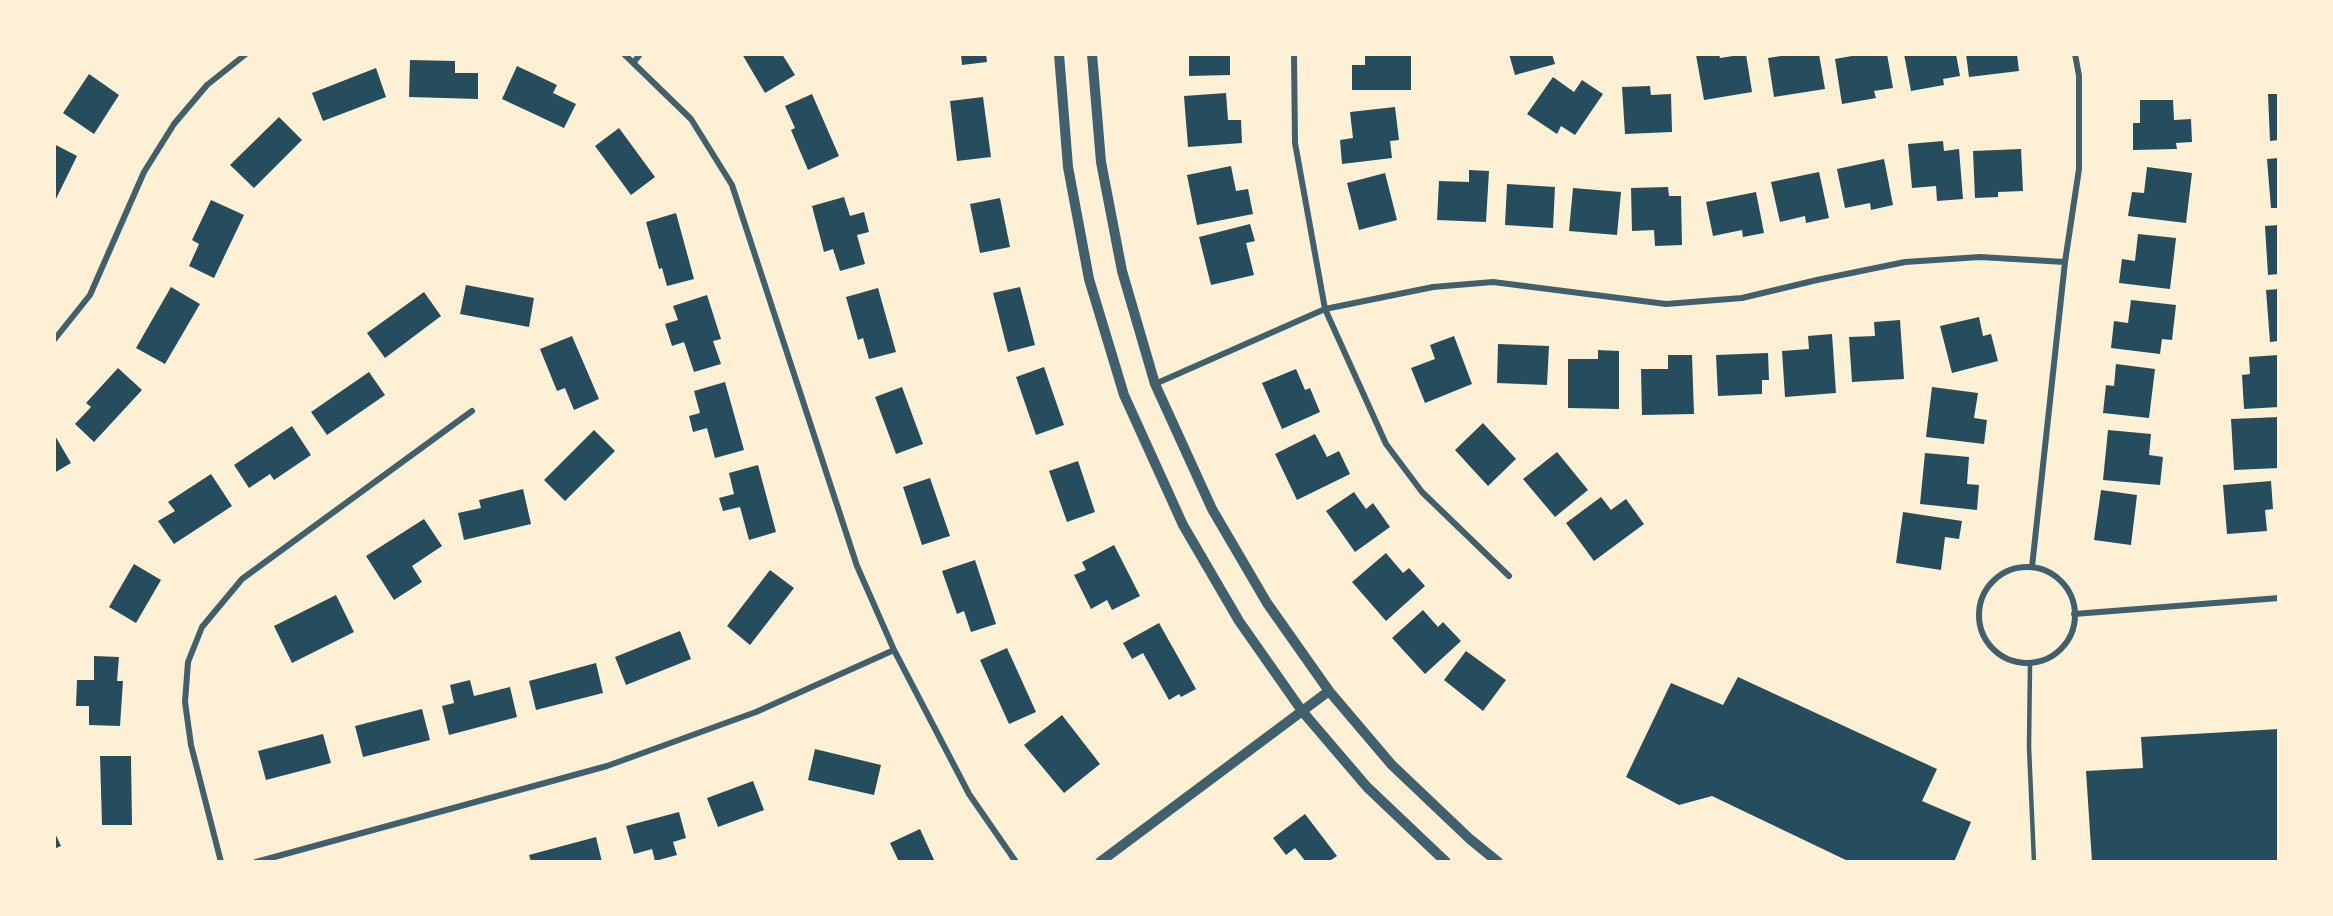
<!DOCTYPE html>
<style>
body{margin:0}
#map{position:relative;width:2333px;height:916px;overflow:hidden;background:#fdf0d5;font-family:Helvetica,sans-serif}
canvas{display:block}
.frame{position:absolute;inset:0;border:56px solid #fdf0d5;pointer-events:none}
</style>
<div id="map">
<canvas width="2333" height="916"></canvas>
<div class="frame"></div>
</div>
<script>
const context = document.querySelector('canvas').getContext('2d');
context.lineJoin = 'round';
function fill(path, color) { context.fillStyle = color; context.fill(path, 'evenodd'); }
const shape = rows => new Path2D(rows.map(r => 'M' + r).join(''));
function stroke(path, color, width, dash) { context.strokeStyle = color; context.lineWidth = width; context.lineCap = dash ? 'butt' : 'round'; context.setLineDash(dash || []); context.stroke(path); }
const building = shape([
 [742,54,782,54,795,75,765,93],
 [961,54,986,54,987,62,962,65],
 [1189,54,1230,54,1230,75,1189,76],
 [1365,54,1411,54,1411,90,1352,90,1352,65,1365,65],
 [1509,54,1552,54,1555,64,1515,75],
 [1719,54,1720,58,1746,54,1752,92,1704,100,1696,55],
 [1794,54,1819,54,1825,89,1774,97,1768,58],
 [1863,54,1887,54,1893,88,1874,91,1876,98,1842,104,1835,59],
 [1904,54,1956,54,1960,76,1943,79,1944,85,1911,91],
 [1966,54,2017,54,2019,71,1969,77],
 [410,60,455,61,455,73,478,73,478,99,409,97],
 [517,66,557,85,553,93,576,104,564,128,502,99],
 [376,68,386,97,323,121,312,93],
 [89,74,119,95,94,134,63,113],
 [1553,77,1574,92,1582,80,1603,94,1575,135,1561,126,1557,134,1527,114],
 [1650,86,1651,95,1671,94,1672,132,1625,134,1622,87],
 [1226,93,1228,120,1241,120,1242,143,1188,147,1184,96],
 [812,94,839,156,808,170,791,130,795,128,785,106],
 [2268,94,2279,94,2279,140,2270,141],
 [983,97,991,157,957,161,950,101],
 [2140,100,2173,100,2174,120,2191,119,2192,142,2176,143,2177,149,2133,150,2133,123,2140,123],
 [1395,107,1399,140,1390,141,1392,158,1342,164,1340,140,1353,138,1350,112],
 [279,117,302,140,254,188,230,165],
 [619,128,655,177,631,195,595,146],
 [1943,141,1944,151,1959,149,1963,199,1937,201,1936,186,1912,188,1908,144],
 [54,144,77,156,54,203],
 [2021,149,2023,191,1998,192,1998,197,1975,198,1973,151],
 [2279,158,2279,208,2271,208,2267,159],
 [1884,159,1893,205,1871,210,1870,203,1845,208,1837,169],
 [1231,166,1236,191,1248,189,1253,214,1197,225,1187,175],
 [2147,167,2192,173,2186,223,2128,216,2132,192,2144,193],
 [1469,170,1489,171,1486,222,1437,220,1439,181,1469,182],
 [1819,172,1829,218,1806,223,1805,216,1780,222,1771,182],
 [1385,173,1397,220,1359,230,1347,183],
 [1507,184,1555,187,1553,228,1505,225],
 [1668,187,1669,196,1681,196,1682,245,1655,246,1654,230,1632,231,1631,188],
 [1573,188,1621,192,1617,235,1569,231],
 [1756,192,1764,233,1743,237,1742,230,1713,236,1706,202],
 [844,197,850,216,864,212,869,232,857,235,865,264,840,271,833,249,824,252,812,206],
 [1000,198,1010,247,980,253,970,204],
 [211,200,244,215,214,278,189,266,199,244,192,240],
 [676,213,694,279,667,286,662,268,659,269,646,222],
 [1250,224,1255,241,1246,243,1254,275,1211,285,1199,237],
 [2279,225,2279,274,2268,275,2265,226],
 [2138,234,2176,238,2170,289,2119,283,2122,259,2135,261],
 [466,285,534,298,529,327,460,314],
 [171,287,200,304,165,364,136,348],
 [1020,287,1035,345,1008,352,993,293],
 [878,288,896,352,869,359,863,338,858,340,846,297],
 [2279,289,2279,341,2270,342,2266,290],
 [424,292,441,316,385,358,367,333],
 [707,295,721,339,713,341,721,364,694,372,684,342,672,346,665,324,678,320,673,306],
 [2131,300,2176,305,2172,340,2162,339,2160,354,2111,348,2114,321,2128,323],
 [1979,317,1983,336,1991,334,1998,361,1952,373,1940,326],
 [1900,320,1904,379,1852,382,1849,337,1875,336,1874,322],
 [1832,334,1836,393,1785,397,1782,351,1809,349,1808,336],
 [572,336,599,399,574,410,565,388,557,391,540,349],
 [1454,336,1472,384,1425,403,1411,368,1435,359,1430,345],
 [1498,344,1549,346,1547,385,1497,383],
 [1598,350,1619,351,1619,409,1568,408,1568,359,1598,359],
 [1768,353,1769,380,1762,380,1762,394,1718,396,1716,355],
 [1668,355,1692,355,1694,414,1642,415,1641,369,1668,369],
 [2279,355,2279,407,2244,409,2242,375,2250,374,2249,357],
 [2116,364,2155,369,2149,418,2103,413,2106,385,2114,386],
 [1044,367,1064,425,1036,435,1016,377],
 [118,368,142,390,94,442,75,424,91,407,86,403],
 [1296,369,1305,390,1310,388,1320,412,1282,429,1262,383],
 [369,372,385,395,327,435,311,412],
 [725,382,744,450,715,458,707,428,693,432,689,416,700,413,694,391],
 [902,387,923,444,896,454,875,397],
 [1932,387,1978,393,1974,418,1987,420,1984,444,1926,437],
 [2279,417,2279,468,2234,470,2231,419],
 [1483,423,1516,459,1488,486,1455,450],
 [292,426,311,455,274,480,270,474,249,488,234,465],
 [594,430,615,451,565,501,544,480],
 [2108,430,2151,434,2149,455,2163,457,2160,485,2103,480],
 [54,434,71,463,54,473],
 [1315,434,1327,457,1339,451,1350,474,1297,500,1275,454],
 [1557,452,1588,490,1555,517,1523,479],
 [1925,453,1969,457,1967,484,1979,485,1977,510,1920,504],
 [1078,461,1095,512,1067,522,1049,471],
 [758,465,776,532,749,540,740,507,723,511,719,498,734,494,729,473],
 [211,474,232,506,174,544,158,521,175,511,168,502],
 [930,478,950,536,922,545,903,487],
 [2271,481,2273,509,2265,510,2267,531,2227,534,2223,485],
 [523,489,531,524,464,540,458,513,481,508,479,500],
 [2101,490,2137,495,2131,545,2094,540],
 [1354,492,1366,509,1373,503,1390,527,1355,552,1326,511],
 [1601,497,1611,510,1626,499,1644,524,1594,561,1566,523],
 [1903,512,1962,521,1959,539,1945,537,1941,570,1896,563],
 [424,519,442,546,412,566,422,582,394,600,366,556],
 [1114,545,1140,596,1112,610,1107,600,1091,609,1074,575,1086,570,1082,562],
 [1386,553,1403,573,1409,568,1425,586,1386,621,1352,582],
 [975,560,996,624,971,632,964,611,957,614,942,571],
 [134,564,161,580,136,623,109,607],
 [770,570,794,588,750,645,727,626],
 [336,595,354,632,292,663,274,626],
 [1423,610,1438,627,1443,622,1461,641,1425,674,1392,638],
 [1159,623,1196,689,1181,697,1179,694,1169,700,1143,653,1132,659,1123,643],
 [680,631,691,659,626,685,615,657],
 [1007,648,1036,712,1009,724,980,660],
 [1466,651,1506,680,1483,711,1444,680],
 [94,656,119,657,117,681,123,681,120,726,89,725,89,706,76,706,77,680,94,680],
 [596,663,603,693,536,710,529,681],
 [1738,677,1937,769,1922,801,1971,822,1954,862,1850,862,1712,796,1679,805,1626,777,1671,683,1723,705],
 [470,680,474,696,510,687,517,717,449,735,442,706,454,703,450,685],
 [422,709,430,740,363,757,355,726],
 [1062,715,1100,764,1064,793,1024,745],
 [2279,729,2279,862,2092,862,2086,771,2143,768,2141,737],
 [323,734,331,763,266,780,258,751],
 [815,749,881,765,874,795,808,780],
 [100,756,131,756,132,825,102,825],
 [753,781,764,810,718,827,707,798],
 [679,812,686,838,673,842,677,855,655,861,652,849,634,854,626,826],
 [1305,814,1337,856,1328,862,1306,862,1295,848,1286,855,1273,838],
 [920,829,935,862,899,862,890,843],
 [54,831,61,846,54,849],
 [596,837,602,862,531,862,529,855]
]);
const service = shape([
 [2030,663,2029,747,2034,862]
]);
const minor = shape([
 [624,54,691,119,732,185,857,566,894,650,969,794,1016,862],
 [1294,54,1295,143,1325,309,1386,444,1422,492,1509,576],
 [634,62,640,54],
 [54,340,90,295,144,172,174,124,207,85,246,54],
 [1155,384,1325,309,1433,287,1493,282,1666,304,1742,298,1817,280,1905,262,1980,257,2065,262],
 [2032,567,2065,262,2079,169,2079,76,2075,54],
 '1979 615a48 48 0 1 1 96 0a48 48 0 1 1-96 0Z',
 [2074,614,2279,598],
 [221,862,191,745,185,702,188,662,202,627,242,579,472,411],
 [256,862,607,766,756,712,894,650]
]);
const tertiary = shape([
 [1059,54,1068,167,1089,279,1124,395,1183,525,1239,621,1302,711,1367,787,1446,862],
 [1092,54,1101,162,1122,271,1155,384,1212,509,1267,603,1329,691,1391,764,1471,840,1498,862],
 [1100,862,1329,691]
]);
fill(building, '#264d5e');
stroke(service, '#3f606c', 4.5);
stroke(minor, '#3f606c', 6);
stroke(tertiary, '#3f606c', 10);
</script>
